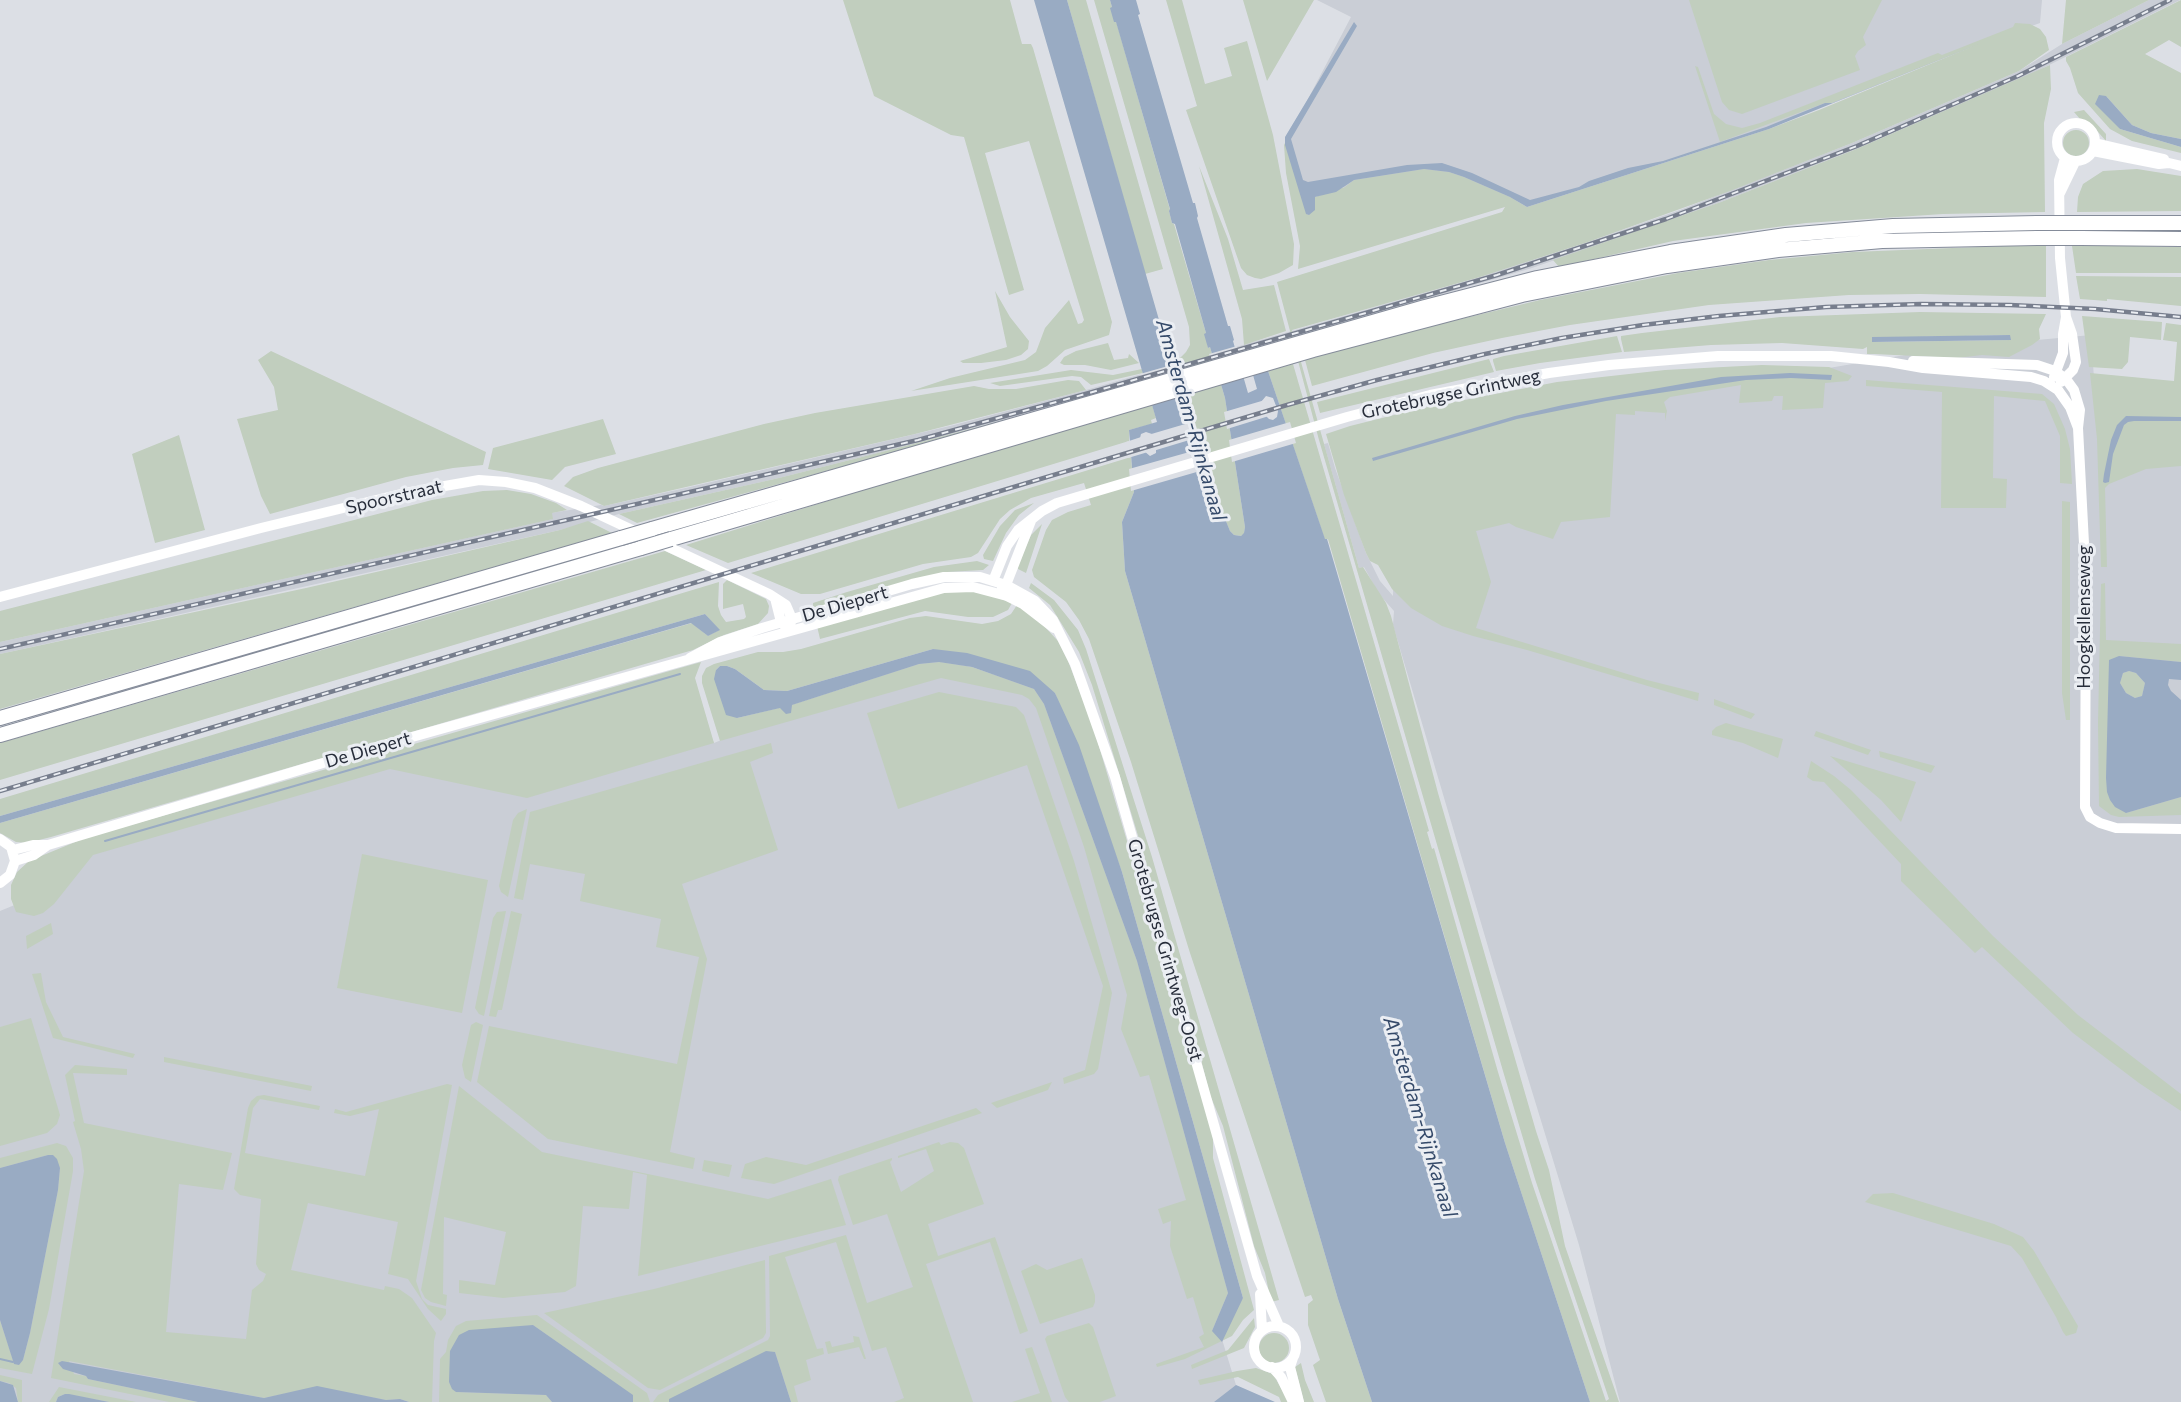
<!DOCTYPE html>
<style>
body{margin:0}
canvas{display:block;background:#dcdfe5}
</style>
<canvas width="2181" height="1402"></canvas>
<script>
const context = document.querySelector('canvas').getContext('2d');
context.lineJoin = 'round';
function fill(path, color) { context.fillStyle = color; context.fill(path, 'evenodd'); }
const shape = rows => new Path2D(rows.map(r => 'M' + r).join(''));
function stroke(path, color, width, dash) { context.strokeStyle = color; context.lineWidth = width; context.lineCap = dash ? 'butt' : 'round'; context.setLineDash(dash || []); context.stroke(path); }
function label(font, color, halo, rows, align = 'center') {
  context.font = font + ' Commissioner,sans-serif'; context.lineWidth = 6; context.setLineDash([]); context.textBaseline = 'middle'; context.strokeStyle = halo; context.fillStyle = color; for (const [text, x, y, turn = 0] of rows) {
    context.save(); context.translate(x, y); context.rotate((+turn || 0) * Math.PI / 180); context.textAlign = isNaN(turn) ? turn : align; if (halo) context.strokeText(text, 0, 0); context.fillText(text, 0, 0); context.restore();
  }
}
const built = shape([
 [1317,0,2042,0,2040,23,1980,44,1756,132,1535,202,1302,184,1287,139,1351,17],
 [2149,0,2180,0,2033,73,1854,150,1721,202,1532,268,1087,398,917,443,779,478,619,514,560,530,0,654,0,642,552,519,551,513,601,505,604,506,690,487,954,425,1086,390,1480,277,1588,242,1680,210,1852,143,2019,71,2062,44],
 [2091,335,2101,479,2181,460,2181,1402,1620,1402,1579,1245,1494,967,1393,625,1394,611,1379,594,1364,567,1359,568,1324,444,1328,443,1335,468,1366,553,1380,581,1393,596,1395,516,1636,401,1940,349],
 [930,655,1041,689,1139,952,1237,1301,1221,1336,1236,1385,1246,1402,0,1402,0,911,17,904,105,841,685,678,714,743]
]);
const green = shape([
 [843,0,1010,0,1022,44,1031,44,1033,48,1112,322,1109,335,1065,350,1047,366,1038,371,911,391,950,378,1025,360,1036,352,1045,328,1069,300,1078,324,1082,323,1084,320,1029,141,985,153,1024,290,1009,295,964,137,951,135,874,96],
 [1067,0,1086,0,1163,269,1145,274],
 [1094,0,1110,0,1170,210,1169,211,1172,223,1174,224,1206,333,1208,348,1210,347,1225,398,1245,527,1244,534,1241,536,1234,535,1230,531,1207,476,1171,361,1181,357,1186,352,1190,345,1189,327],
 [1166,0,1182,0,1205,84,1232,76,1224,48,1247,41,1273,135,1294,244,1293,265,1279,273,1261,279,1255,278,1247,275,1241,268,1186,110,1197,106],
 [1243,0,1314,0,1267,81],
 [1689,0,1882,0,1863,37,1866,45,1858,51,1855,56,1860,70,1742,114,1729,110,1722,102],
 [2066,0,2149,0,2062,44],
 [2181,0,2181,47,2169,40,2145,54,2181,73,2181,139,2151,133,2132,125,2106,96,2120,129,2181,147,2181,153,2132,141,2110,129,2078,93,2070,68,2066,61,2066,57],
 [2015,23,2030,24,2040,29,2046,37,2049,50,2019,71,1852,143,1730,191,1588,242,1480,277,1292,330,1359,568,1363,567,1386,603,1391,616,1438,793,1536,1131,1549,1170,1565,1246,1619,1402,1590,1402,1505,1143,1328,539,1325,540,1268,371,1293,364,1429,831,1427,832,1432,849,1434,848,1498,1072,1532,1183,1606,1401,1609,1399,1535,1179,1503,1071,1319,440,1277,282,1502,212,1505,207,1298,269,1300,246,1286,173,1284,145,1285,143,1308,215,1315,207,1315,197,1345,187,1354,180,1424,169,1449,172,1464,177,1510,197,1527,207,1769,129,1819,110,1981,43,1832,103,1825,103,1720,142,1695,66,1698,67,1714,114,1726,124,1742,128,1760,123,1938,53,1942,55,2013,27],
 [2050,65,2051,89,2044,123,2045,212,1943,214,1806,223,1673,241,1559,267,1553,260,1721,202,1854,150],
 [2084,110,2106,134,2106,141,2091,124,2080,119,2074,112],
 '2063 143a13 13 0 1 1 26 0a13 13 0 1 1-26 0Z',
 [1199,166,1228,239,1243,290,1274,285,1286,331,1244,345,1242,319],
 [2137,169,2181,176,2181,211,2077,212,2078,197,2083,184,2103,171],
 [2028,245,2046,245,2046,297,1920,294,1849,295,1709,305,1570,325,1502,338,1433,353,1312,386,1305,360,1378,339,1540,300,1678,273,1769,260,1853,252],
 [2084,245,2181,247,2181,273,2076,273,2072,246],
 [2076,276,2181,277,2181,306,2107,299,2107,301,2080,299],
 [995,291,1010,317,1029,341,1028,349,1021,355,1006,360,981,363,963,363,960,361,1007,347],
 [1920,312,2046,314,2039,329,2040,339,2032,345,2009,357,1982,355,1957,358,1874,354,1867,354,1867,347,1863,349,1782,343,1711,345,1624,352,1621,339,1621,336,1642,333,1780,317],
 [2010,335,2010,340,1873,342,1872,338],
 [2082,316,2162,322,2161,340,2130,337,2128,362,2122,369,2089,367],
 [2166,323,2181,325,2181,466,2146,469,2109,484,2105,488,2107,567,2101,567,2097,439,2090,373,2174,381,2177,342,2163,340],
 [1617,336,1622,352,1540,363,1496,371,1493,361,1493,359,1504,356],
 [1108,343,1114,360,1128,358,1129,354,1139,363,1111,370,1085,365,1064,365,1060,363,1064,357,1076,351],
 [271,351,486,452,483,465,453,468,406,477,270,514,261,496,237,419,278,410,274,387,258,360],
 [1489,359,1494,372,1320,413,1317,402],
 [1762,365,1829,367,1852,376,1848,381,1825,383,1823,408,1782,410,1783,396,1774,396,1772,401,1739,403,1741,385,1670,397,1664,402,1667,411,1665,421,1665,413,1635,411,1635,415,1616,414,1610,517,1561,522,1553,539,1516,527,1509,523,1476,531,1491,582,1476,628,1647,680,1699,693,1698,701,1527,650,1473,636,1442,626,1411,608,1392,589,1378,565,1370,561,1366,553,1344,495,1326,434,1350,426,1418,409,1557,382,1665,370],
 [1142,369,1143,373,1091,385,1081,377,1072,376,1000,386,990,383,1071,370,1113,375],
 [1068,380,1079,381,1086,390,915,434,604,506,564,486,573,477,598,468,764,424,815,413,974,386,989,389,1016,389],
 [1866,380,2042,394,2054,404,2065,429,2070,449,2072,484,2060,483,2060,436,2045,401,1994,396,1993,478,2007,479,2006,508,1941,508,1942,392,1866,386],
 [1149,394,1156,418,1151,420,1152,424,1129,430,1129,441,728,563,686,545,895,480,1102,420,1099,408],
 [1087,398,935,441,637,523,619,514,779,478,917,443],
 [603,419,616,454,565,467,552,480,488,469,493,448],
 [179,435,205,530,155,543,132,454],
 [1131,457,1134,492,1122,522,1125,571,1338,1299,1372,1402,1326,1402,1313,1365,1320,1360,1308,1325,1308,1304,1313,1300,1311,1295,1305,1297,1190,953,1131,762,1089,639,1079,620,1066,602,1034,577,1032,570,1046,530,1052,520,1068,512,1091,505,1084,483,1031,498,1010,510,1000,519,978,553,971,557,923,564,820,594,801,594,751,573],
 [507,490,531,494,556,503,567,510,552,513,553,519,0,642,0,611,432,500,483,491],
 [2062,501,2070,502,2070,720,2066,720,2062,693],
 [1034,503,1019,515,1006,533,993,561,984,559,983,555,1000,526,1015,510],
 [588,521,612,533,0,709,0,654,306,588,560,530],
 [1042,524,1026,573,1018,569,1018,565,1031,535],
 [665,551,706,570,0,780,0,743],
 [977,561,989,565,983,570,947,572,813,608,813,603,847,592,934,567],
 [727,580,766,599,769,606,768,613,758,624,724,635,693,650,51,837,27,843,16,842,0,833,0,823,692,623,708,636,719,630,705,614,0,816,0,799,719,582,718,606,721,615,726,622,744,619,746,617,743,604,723,609,723,584],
 [1031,583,1054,600,1078,630,1086,649,1152,857,1279,1300,1271,1302,1265,1273,1254,1246,1223,1126,1210,1095,1187,1005,1140,842,1092,685,1079,652,1050,605,1029,588],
 [2105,583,2106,640,2181,644,2181,662,2119,656,2126,813,2181,797,2181,815,2119,817,2111,815,2099,806,2098,723,2101,584],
 [955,589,987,594,1012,603,1008,610,993,617,968,617,925,611,820,639,817,626],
 [1017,605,1044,626,1058,641,1068,661,1093,726,1213,1132,1213,1158,1254,1310,1243,1320,1232,1336,1185,1359,1157,1367,1156,1364,1204,1347,1199,1337,1204,1334,1193,1297,1187,1299,1170,1246,1171,1221,1163,1224,1158,1209,1186,1200,1149,1075,1140,1077,1121,1029,1127,995,1084,847,1036,708,1029,699,1022,695,941,678,720,741,702,683,702,676,706,668,714,664,758,652,783,652,801,649,910,618,926,616,982,624,998,621,1011,614],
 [933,649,1055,693,1122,872,1243,1298,1212,1331,1228,1293,1137,961,1044,704,1034,689,972,667,940,662,919,664,791,705,737,718,716,670,720,666,727,666,735,669,764,690,787,691],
 [701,662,695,678,714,743,527,798,390,769,93,855,54,904,43,913,34,916,16,912,11,899,11,885,17,872,29,861,85,838],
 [2129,671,2136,673,2145,683,2142,696,2135,698,2126,693,2120,683,2123,673],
 [939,692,1016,707,1024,715,1074,861,1112,993,1098,1069,1094,1074,1064,1084,1063,1078,1085,1070,1103,986,1027,765,898,809,867,713],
 [1714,699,1755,714,1751,719,1714,705],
 [1726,723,1783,739,1778,758,1743,743,1712,735,1712,731,1716,727],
 [1816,731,1871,750,1868,755,1814,736],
 [771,743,773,753,750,762,778,850,682,884,707,959,670,1152,695,1158,693,1169,548,1139,477,1082,489,1026,677,1064,699,957,656,947,661,919,580,901,585,874,530,864,523,900,514,898,530,812],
 [1879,751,1935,766,1931,773,1880,757],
 [1830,756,1916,782,1901,822,1881,800],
 [1811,761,1834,776,1851,790,1993,936,2078,1015,2181,1094,2181,1111,2139,1083,2073,1033,1982,947,1975,953,1901,881,1901,864,1824,782,1813,781,1807,777],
 [527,809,508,897,501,892,499,886,513,820,518,813],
 [362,854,488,880,462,1013,337,988],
 [506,911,484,1016,479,1014,475,1008,493,918,497,912],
 [511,911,522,914,502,1010,498,1010,496,1017,489,1016],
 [51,923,53,934,27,949,26,936],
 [41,973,46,1002,63,1037,135,1054,133,1058,53,1038,32,974],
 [31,1018,60,1115,57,1124,47,1133,0,1146,0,1027],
 [476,1022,483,1025,471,1082,465,1078,462,1065,471,1025],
 [164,1057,312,1086,311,1091,164,1062],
 [75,1065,127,1069,127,1075,73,1073,84,1123,232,1153,223,1190,179,1184,166,1332,246,1339,252,1290,263,1281,266,1274,259,1270,256,1264,261,1199,240,1195,234,1189,248,1108,251,1101,257,1096,264,1095,320,1106,319,1110,260,1099,253,1108,245,1153,365,1176,379,1109,350,1116,334,1113,335,1109,346,1112,447,1084,452,1085,416,1281,422,1299,428,1305,446,1309,446,1314,441,1321,428,1309,408,1279,388,1274,398,1222,308,1203,291,1270,384,1290,385,1286,399,1289,412,1298,436,1333,434,1341,432,1402,409,1402,400,1399,386,1400,317,1387,264,1398,69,1361,74,1374,86,1376,88,1379,198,1402,169,1402,51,1378,84,1171,81,1149,73,1122,75,1121,65,1075],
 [1052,1082,1048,1090,997,1108,991,1103],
 [459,1086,542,1152,768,1199,831,1179,846,1225,638,1276,647,1175,633,1172,629,1209,583,1206,576,1286,565,1292,503,1298,459,1293,459,1280,495,1285,506,1232,444,1217,443,1294,447,1295,446,1306,431,1302,425,1298,421,1290],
 [976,1108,982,1113,774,1184,741,1178,745,1164,766,1157,806,1165],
 [939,1142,941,1145,950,1142,958,1143,964,1148,984,1204,928,1224,938,1256,995,1237,1028,1331,1020,1334,990,1242,926,1264,973,1402,894,1402,904,1398,886,1347,872,1351,836,1242,785,1257,817,1349,823,1348,824,1354,806,1360,811,1380,794,1386,798,1402,791,1402,775,1352,670,1399,669,1402,653,1402,658,1395,768,1340,770,1336,769,1256,846,1235,867,1303,913,1287,887,1214,853,1225,838,1180,839,1176,892,1158,892,1160,890,1162,901,1192,934,1171,926,1149,898,1158,898,1156],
 [57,1143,66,1146,73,1158,73,1171,49,1309,32,1374,0,1368,0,1320,14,1363,23,1360,30,1333,58,1190,60,1168,48,1155,0,1168,0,1158],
 [704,1160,732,1165,729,1177,702,1171],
 [1893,1193,1994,1224,2023,1237,2034,1251,2078,1326,2076,1333,2066,1336,2063,1332,2056,1317,2022,1258,2011,1246,1865,1202,1873,1194],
 [1082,1258,1095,1295,1095,1302,1093,1307,1040,1324,1021,1271,1036,1264,1047,1270],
 [765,1260,766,1333,763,1338,660,1390,648,1388,544,1313,654,1289],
 [537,1315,647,1393,650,1402,633,1402,632,1395,533,1325,449,1382,456,1392,546,1395,552,1402,439,1402,440,1359,446,1352,448,1340,456,1326,466,1321],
 [1254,1318,1255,1327,1244,1348,1192,1369,1191,1365,1228,1350],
 [1089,1323,1093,1327,1116,1396,1100,1402,1069,1402,1065,1397,1045,1339,1047,1336],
 '1259 1348a15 15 0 1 1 30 0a15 15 0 1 1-30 0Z',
 [853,1336,859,1337,866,1359,864,1359,859,1347,828,1354,825,1342,830,1341,832,1347,854,1342],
 [1032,1347,1052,1402,1012,1402,1040,1393,1025,1349],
 [1301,1363,1305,1380,1314,1402,1304,1402,1295,1367],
 [1256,1368,1273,1374,1289,1402,1281,1402,1279,1397,1238,1377,1200,1385,1198,1380,1237,1371],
 [0,1375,22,1380,22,1402,18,1402,16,1388,9,1383,0,1381],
 [59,1387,136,1402,109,1402,65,1394,58,1397,56,1402,49,1402]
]);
const water = shape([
 [1034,0,1067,0,1195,445,1230,531,1234,535,1241,536,1244,533,1245,527,1225,398,1210,347,1208,348,1204,334,1206,333,1175,224,1172,223,1169,211,1170,209,1116,22,1114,22,1110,8,1112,7,1110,0,1136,0,1140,14,1138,15,1193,203,1195,203,1198,216,1197,218,1228,326,1230,326,1234,340,1233,341,1248,393,1257,389,1253,375,1268,371,1325,539,1327,539,1505,1143,1590,1402,1372,1402,1338,1299,1125,571,1122,522,1134,492,1129,430,1157,422],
 [1266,396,1273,398,1278,411,1277,417,1273,420,1269,419,1265,415,1261,402],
 [1146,432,1152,434,1156,447,1156,453,1150,456,1144,451,1140,438,1141,434],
 [1354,22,1357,26,1291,139,1303,180,1308,182,1407,165,1442,163,1472,173,1530,200,1579,187,1589,181,1628,168,1663,161,1766,127,1825,103,1832,103,1981,43,1769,129,1527,207,1510,197,1464,177,1449,172,1424,169,1354,180,1336,192,1315,197,1315,210,1309,215,1306,214,1285,145,1285,137],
 [2099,95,2106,96,2132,125,2151,133,2181,139,2181,147,2120,129,2095,104],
 [2010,335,2011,340,1872,342,1872,337],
 [1790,373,1832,375,1831,380,1791,378,1746,380,1606,401,1517,419,1373,461,1372,458,1515,416,1563,405,1721,377],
 [2126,416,2181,417,2181,421,2134,421,2128,422,2124,425,2113,454,2109,482,2105,483,2103,482,2104,474,2111,440,2117,425],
 [705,614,720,630,708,636,691,623,0,823,0,816],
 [933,649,967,653,1030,671,1055,693,1079,745,1122,872,1243,1298,1222,1342,1212,1331,1228,1293,1137,961,1044,704,1034,689,972,667,939,662,919,664,792,705,791,713,786,714,780,708,737,718,726,715,714,679,716,670,720,666,727,666,735,669,764,690,787,691],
 [2119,656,2181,662,2181,680,2169,679,2168,685,2171,691,2181,700,2181,797,2126,813,2115,807,2110,800,2107,792,2106,778,2109,660],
 [2129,671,2136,673,2145,683,2142,696,2135,698,2126,693,2120,683,2123,673],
 [48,1155,53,1155,57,1159,60,1168,58,1190,30,1333,23,1360,19,1365,14,1364,0,1320,0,1168],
 [533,1325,633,1395,633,1402,552,1402,546,1395,456,1392,452,1389,449,1382,450,1351,459,1335,469,1330],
 [766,1351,775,1352,791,1402,669,1402,669,1399],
 [62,1361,264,1398,317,1386,386,1400,400,1399,409,1402,198,1402,88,1379,86,1376,63,1369,58,1363],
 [0,1381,13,1385,18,1402,0,1402],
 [1236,1385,1275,1402,1214,1402],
 [65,1394,69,1394,109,1402,56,1402,58,1397]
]);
const pier = shape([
 [1237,346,1246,377,1218,385,1209,354],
 [1175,364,1184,395,1149,405,1140,374],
 [1265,400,1269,416,1227,429,1224,412],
 [1192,422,1196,438,1153,451,1148,435],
 [1290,422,1296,443,1232,462,1229,440],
 [1144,436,1148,452,1128,458,1126,442],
 [1200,449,1207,469,1131,491,1129,469]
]);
const stream = shape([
 [105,841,680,674],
 [0,1359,13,1362]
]);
const secondary = shape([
 '2057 142a19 19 0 1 1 38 0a19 19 0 1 1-38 0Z',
 [2095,143,2164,159],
 [2093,151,2159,164,2169,163,2181,166],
 [2060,193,2075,162],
 [1913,361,2037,365,2055,371,2066,379,2074,390,2080,410,2078,428,2086,582,2085,807,2090,817,2100,823,2116,828,2181,829],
 [2054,377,2063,353,2063,334,2066,317],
 [2061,382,2073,370,2076,362,2072,334,2066,317,2060,258,2059,180,2065,158],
 [993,581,1007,546,1018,530,1042,511,1057,503,1347,417,1430,395,1549,373,1609,365,1718,356,1831,356,1889,362,1923,368,2031,377,2044,381,2058,390,2070,407,2078,428],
 [1002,588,1006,585,1031,521],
 [0,597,261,528,405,493,479,480,506,482,535,488,581,506,769,594,786,605,792,619,790,625],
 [775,598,781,622,785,626],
 [690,658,720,642,762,628,912,584,944,577,980,577,1006,585,1035,601,1053,620,1075,664,1115,777,1257,1276,1279,1326],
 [0,839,11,847,15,861,10,875,0,883],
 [13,850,33,845,48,845,380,746,944,588,973,587,1007,596,1023,604,1054,628],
 [15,861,34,855,48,845],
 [1260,1294,1262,1330],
 '1254 1347a21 21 0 1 1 42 0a21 21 0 1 1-42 0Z',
 [1293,1358,1290,1367,1299,1402],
 [1272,1367,1281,1377,1293,1402]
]);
const highway = shape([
 [2081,223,2181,223],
 [2081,238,2181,239],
 [652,529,1425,307,1537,278,1670,252,1786,235,1893,226,2037,223],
 [671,539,1313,350,1522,295,1667,266,1778,250,1882,241,2037,238],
 [0,718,621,538],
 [0,735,641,548]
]);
const rail = shape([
 [0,649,918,440,1089,393,1497,275,1666,219,1857,146,2018,76,2170,0],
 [0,791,1287,405,1377,380,1485,354,1562,338,1643,325,1719,316,1826,307,1921,304,2010,305,2095,309,2181,317]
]);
const highwayBridge = shape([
 [2037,223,2081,223],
 [2037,238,2081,238],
 [621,538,652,529],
 [641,548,671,539]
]);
const streetNames = [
 ["Grotebrugse Grintweg",1451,394,-12],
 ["Spoorstraat",394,497,-13],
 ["De Diepert",845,604,-16],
 ["Hoogkellenseweg",2084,617,-90],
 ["De Diepert",368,750,-16],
 ["Grotebrugse Grintweg-Oost",1165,950,74]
];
const waterNames = [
 ["Amsterdam-Rijnkanaal",1191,420,74],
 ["Amsterdam-Rijnkanaal",1420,1117,73]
];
fill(built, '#caced6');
fill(green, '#c1cebe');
fill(water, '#99abc3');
fill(pier, '#dcdfe5');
stroke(stream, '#99abc3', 2);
stroke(highway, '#858c9a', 16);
stroke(secondary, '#fff', 10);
stroke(highway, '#fff', 14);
stroke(rail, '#777e8d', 4.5);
stroke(rail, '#ebeef3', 2, [7]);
stroke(highwayBridge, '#858c9a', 16, []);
stroke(highwayBridge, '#fff', 14);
label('18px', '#272d3a', '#ebeef3', streetNames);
label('italic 20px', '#354a6a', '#ebeef3', waterNames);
</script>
